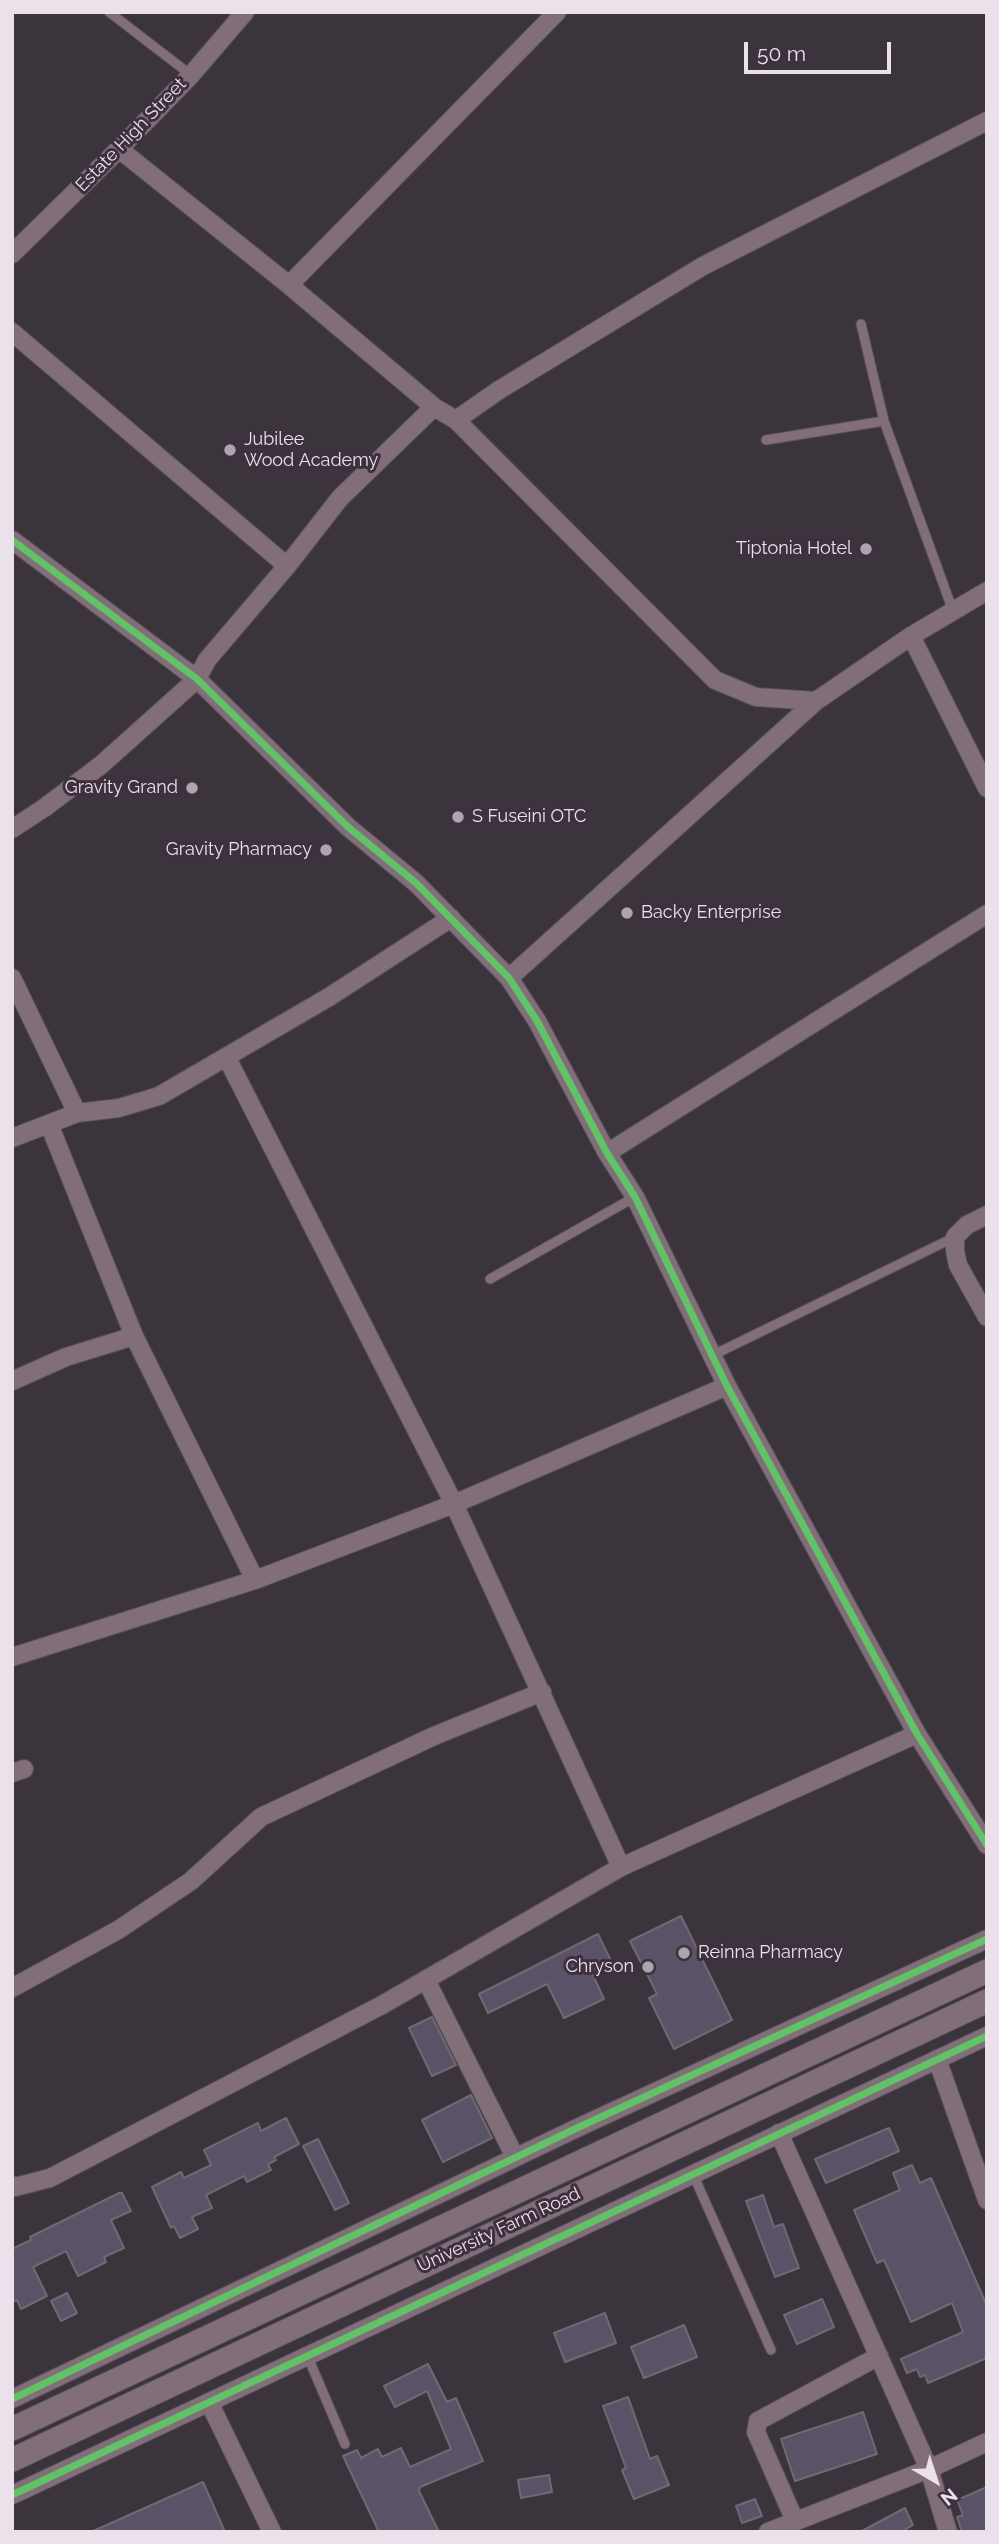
<!DOCTYPE html>
<style>
body{margin:0}
#map{position:relative;width:999px;height:2544px;overflow:hidden;background:#3b343c;font-family:Raleway,sans-serif}
canvas{display:block}
.frame{position:absolute;inset:0;border:14px solid #eae1eb;pointer-events:none}
.north{position:absolute;left:901px;top:2446px;width:70px;height:70px;-webkit-text-stroke:5px #3e303f;paint-order:stroke;rotate:141deg;font-size:19px;font-weight:700;line-height:28px;text-align:center;color:#eae1eb}
.north::after{content:'';display:block;margin:auto;width:24px;height:32px;background:#eae1eb;clip-path:polygon(50% 0,100% 100%,50% 72%,0 100%)}
.scale{position:absolute;left:744px;top:42px;width:147px;height:32px;box-sizing:border-box;border:4px solid #eae1eb;border-top:0;padding-left:9px;font-size:21px;line-height:24px;white-space:nowrap;color:#eae1eb;-webkit-text-stroke:5px #3e303f;paint-order:stroke}
</style>
<div id="map">
<canvas width="999" height="2544"></canvas>
<div class="frame"></div>
<div class="north">N</div>
<div class="scale">50 m</div>
</div>
<script>
const context = document.querySelector('canvas').getContext('2d');
context.lineJoin = 'round';
function fill(path, color) { context.fillStyle = color; context.fill(path, 'evenodd'); }
const shape = rows => new Path2D(rows.map(r => 'M' + r).join(''));
function stroke(path, color, width, dash) { context.strokeStyle = color; context.lineWidth = width; context.lineCap = dash ? 'butt' : 'round'; context.setLineDash(dash || []); context.stroke(path); }
function label(font, color, halo, rows, align = 'center') {
  context.font = font + ' Raleway,sans-serif'; context.lineWidth = 6; context.setLineDash([]); context.textBaseline = 'middle'; context.strokeStyle = halo; context.fillStyle = color; for (const [text, x, y, turn = 0] of rows) {
    context.save(); context.translate(x, y); context.rotate((+turn || 0) * Math.PI / 180); context.textAlign = isNaN(turn) ? turn : align; if (halo) context.strokeText(text, 0, 0); context.fillText(text, 0, 0); context.restore();
  }
}
const building = shape([
 [681,1916,732,2020,674,2049,649,1998,657,1994,630,1941,681,1916],
 [598,1934,611,1961,591,1971,604,1999,564,2018,547,1984,488,2013,479,1994,598,1934],
 [432,2017,456,2065,432,2076,409,2028,432,2017],
 [471,2095,492,2138,443,2162,422,2120,471,2095],
 [286,2118,299,2144,274,2157,276,2160,268,2164,271,2170,247,2182,244,2176,206,2195,212,2208,192,2217,198,2229,180,2238,174,2226,171,2228,152,2187,181,2172,184,2178,211,2165,204,2150,258,2123,261,2131,286,2118],
 [889,2128,899,2151,826,2183,815,2159,889,2128],
 [318,2139,349,2203,335,2210,303,2146,318,2139],
 [912,2165,920,2183,931,2178,987,2306,987,2358,928,2383,925,2375,920,2377,917,2369,907,2373,901,2359,963,2332,952,2303,911,2322,884,2260,877,2263,854,2210,900,2190,893,2173,912,2165],
 [119,2193,122,2193,131,2211,111,2220,124,2248,104,2257,106,2262,78,2276,66,2251,33,2267,47,2296,21,2309,17,2300,12,2302,12,2249,31,2240,30,2237,119,2193],
 [763,2195,774,2227,783,2224,799,2268,775,2277,746,2201,763,2195],
 [67,2293,77,2313,61,2321,51,2301,67,2293],
 [822,2299,834,2327,797,2344,784,2315,822,2299],
 [605,2313,616,2343,565,2362,554,2333,605,2313],
 [684,2325,697,2357,644,2378,631,2347,684,2325],
 [428,2364,447,2402,456,2398,483,2461,420,2487,419,2491,439,2532,379,2532,343,2456,357,2450,361,2458,378,2449,382,2457,401,2448,410,2467,451,2449,427,2391,395,2407,384,2386,428,2364],
 [628,2397,650,2459,657,2456,669,2485,634,2499,622,2470,626,2468,603,2406,628,2397],
 [863,2412,877,2454,795,2481,781,2439,863,2412],
 [549,2475,552,2492,521,2498,518,2480,549,2475],
 [203,2482,225,2532,91,2532,203,2482],
 [987,2487,987,2532,962,2532,957,2517,963,2515,957,2500,987,2487],
 [755,2499,762,2516,742,2523,736,2506,755,2499],
 [905,2508,913,2525,901,2532,860,2532,905,2508]
]);
const service = shape([
 [109,12,191,75],
 [861,324,884,421],
 [766,440,884,421,953,611],
 [490,1279,635,1197],
 [711,1356,955,1237],
 [693,2174,771,2350],
 [307,2355,345,2444]
]);
const minor = shape([
 [119,149,289,285,434,407,456,420,715,680,756,697,816,701],
 [12,254,119,149,191,75,245,12],
 [289,285,557,12],
 [12,332,287,566],
 [456,420,499,390,703,266,987,121],
 [12,540,197,679,348,827,416,883,509,978,537,1021,607,1153,635,1197,727,1386,917,1734,987,1845],
 [911,636,987,788],
 [12,829,44,808,101,765,197,679,207,660,287,566,340,498,434,407],
 [12,978,77,1113],
 [509,978,816,701,911,636,987,591],
 [227,1058,454,1504,621,1867],
 [49,1124,134,1336,255,1580],
 [12,1138,77,1113,119,1108,159,1096,329,997,451,918],
 [607,1153,987,914],
 [987,1215,967,1225,955,1237,955,1251,958,1265,987,1317],
 [12,1381,66,1357,134,1336],
 [12,1657,255,1580,454,1504,727,1386],
 [12,1773,24,1769],
 [426,1980,515,2157],
 [12,1988,118,1930,191,1881,261,1817,434,1736,542,1692],
 [937,2059,987,2200],
 [779,2133,929,2469,948,2532],
 [12,2185,15,2187,50,2178,382,2005,621,1867,917,1734],
 [12,2399,577,2128,987,1939],
 [209,2402,272,2532],
 [12,2495,987,2036],
 [795,2521,756,2432,758,2421,879,2356],
 [768,2532,929,2469,987,2442]
]);
const tertiary = shape([
 [12,2429,987,1971],
 [12,2460,987,2001]
]);
const cycleway = shape([
 [12,540,197,679,348,827,416,883,509,978,537,1021,607,1153,635,1197,727,1386,917,1734,987,1845],
 [12,2399,577,2128,987,1939],
 [12,2495,987,2036]
]);
const markers = [
 [230,450,7,"#ada4ae"],
 [866,549,7,"#ada4ae"],
 [192,788,7,"#ada4ae"],
 [458,817,7,"#ada4ae"],
 [326,850,7,"#ada4ae"],
 [627,913,7,"#ada4ae"],
 [684,1953,7,"#ada4ae"],
 [648,1967,7,"#ada4ae"]
];
const streetNames = [
 ["Estate High Street",131,135,-46],
 ["University Farm Road",499,2230,-25]
];
const poiNames = [
 ["Jubilee",244,440],
 ["Wood Academy",244,461],
 ["Tiptonia Hotel",852,549,"right"],
 ["Gravity Grand",178,788,"right"],
 ["S Fuseini OTC",472,817],
 ["Gravity Pharmacy",312,850,"right"],
 ["Backy Enterprise",641,913],
 ["Reinna Pharmacy",698,1953],
 ["Chryson",634,1967,"right"]
];
fill(building, '#5a5266');
stroke(building, '#6e6a72', 2);
stroke(service, '#565157', 11);
stroke(minor, '#565157', 20);
stroke(tertiary, '#565157', 25);
stroke(service, '#816e78', 9);
stroke(minor, '#816e78', 18);
stroke(tertiary, '#816e78', 23);
stroke(cycleway, '#61c268', 7);
for (const [x, y, r, color] of markers) { const dot = new Path2D(); dot.arc(x, y, r, 0, 2 * Math.PI); context.fillStyle = color; context.fill(dot); stroke(dot, '#3e303f', 2.5); }
label('18px', '#eae1eb', '#3e303f', streetNames);
label('18px', '#eae1eb', '#3e303f', poiNames, 'left');
</script>
